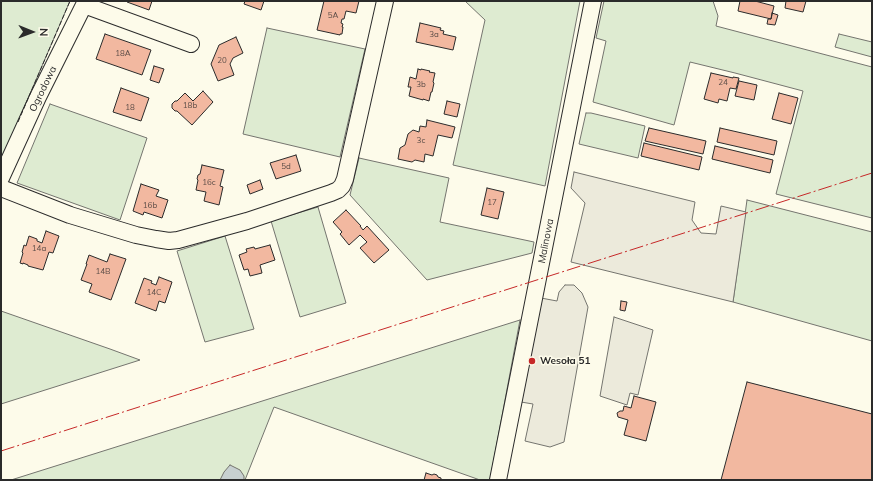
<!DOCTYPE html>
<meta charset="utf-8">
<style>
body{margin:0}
#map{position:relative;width:873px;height:481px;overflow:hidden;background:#fdfbea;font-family:Mulish,sans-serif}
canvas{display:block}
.frame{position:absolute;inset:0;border:2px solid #2b2b2b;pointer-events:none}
.north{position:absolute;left:12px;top:12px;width:40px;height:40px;-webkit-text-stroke:3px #fdfbea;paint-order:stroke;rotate:91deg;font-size:11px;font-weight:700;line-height:16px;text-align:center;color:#2b2b2b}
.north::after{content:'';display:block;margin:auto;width:14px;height:18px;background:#2b2b2b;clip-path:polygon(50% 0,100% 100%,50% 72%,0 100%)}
</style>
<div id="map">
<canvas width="873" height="481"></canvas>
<div class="frame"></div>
<div class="north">N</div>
</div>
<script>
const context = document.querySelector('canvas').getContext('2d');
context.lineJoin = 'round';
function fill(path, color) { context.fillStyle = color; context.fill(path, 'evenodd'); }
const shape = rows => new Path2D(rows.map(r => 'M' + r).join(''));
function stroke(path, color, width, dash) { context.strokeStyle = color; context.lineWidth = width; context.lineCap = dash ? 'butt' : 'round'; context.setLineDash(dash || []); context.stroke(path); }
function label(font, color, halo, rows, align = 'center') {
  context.font = font + ' Mulish,sans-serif'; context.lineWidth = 3; context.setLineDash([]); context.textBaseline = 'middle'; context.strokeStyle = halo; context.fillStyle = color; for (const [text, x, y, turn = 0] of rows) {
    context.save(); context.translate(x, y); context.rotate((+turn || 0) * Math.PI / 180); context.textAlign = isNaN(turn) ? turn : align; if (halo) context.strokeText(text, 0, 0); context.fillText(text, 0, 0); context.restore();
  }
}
const green = shape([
 [1,1,70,1,1,161,1,1],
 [465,1,580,1,545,186,453,165,485,20,465,1],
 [604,1,713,1,718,16,716,26,872,67,872,218,776,194,803,91,735,73,690,62,674,125,593,102,606,41,596,38,604,1],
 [267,28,365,49,340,157,243,134,267,28],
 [839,34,872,42,872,57,835,47,839,34],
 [50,104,147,138,120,220,17,183,50,104],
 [586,113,591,113,645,126,638,158,579,144,586,113],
 [359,158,449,178,440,222,534,242,532,253,427,280,350,195,359,158],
 [747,200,872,232,872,341,733,302,747,200],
 [318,207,346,303,300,317,271,221,318,207],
 [225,236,254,329,205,342,177,251,225,236],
 [1,311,110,349,140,360,1,404,1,311],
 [520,320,490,480,480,480,274,407,245,480,11,480,520,320]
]);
const parking = shape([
 [574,172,695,202,692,220,701,233,716,234,721,206,746,212,733,302,571,262,585,203,571,188,574,172],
 [565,285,574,285,582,293,588,307,564,442,550,447,525,441,533,404,521,402,541,298,557,301,559,292,565,285],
 [614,317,653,330,638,395,630,393,627,405,600,396,614,317]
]);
const water = shape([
 [230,465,240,470,244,476,244,480,220,480,224,472,230,465]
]);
const building = shape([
 [127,1,152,1,149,10,127,2,127,1],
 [245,1,264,1,261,10,244,4,245,1],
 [324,1,359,1,356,13,346,11,344,19,342,19,341,23,343,24,342,27,343,27,342,34,340,34,340,35,317,30,324,1],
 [740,1,755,1,774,6,771,19,738,11,740,1],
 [786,1,806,1,803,12,785,8,786,1],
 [772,13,778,15,775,25,767,24,768,19,771,19,772,13],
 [420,23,441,28,440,30,444,31,443,34,456,37,453,50,416,42,420,23],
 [105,34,151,50,142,75,96,59,105,34],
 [236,37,243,53,233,58,230,64,234,75,218,81,211,64,219,45,236,37],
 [154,66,164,69,159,83,150,80,154,66],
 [418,69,421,70,421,69,430,71,429,72,435,73,433,82,434,83,432,92,431,92,429,101,423,99,423,100,409,96,411,87,408,87,410,77,416,79,418,69],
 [711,73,733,78,733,77,739,78,736,89,730,88,727,101,719,99,718,103,704,99,711,73],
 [739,81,757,85,754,100,735,96,739,81],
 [121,88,149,98,141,121,113,112,121,88],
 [203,91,213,102,192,125,177,111,175,111,172,108,172,104,175,101,177,101,185,93,193,101,203,91],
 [779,93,798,98,791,124,772,119,779,93],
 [447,101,460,104,457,117,444,114,447,101],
 [427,120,455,127,452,138,438,135,433,156,425,154,424,162,415,160,412,162,398,159,400,148,405,145,408,134,413,130,419,132,420,126,426,127,427,120],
 [649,128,706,141,703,154,645,141,649,128],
 [720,128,777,141,774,155,717,142,720,128],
 [644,143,702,157,699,170,641,156,644,143],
 [715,146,773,160,770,173,712,159,715,146],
 [296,155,301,171,276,179,270,163,296,155],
 [202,165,224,170,220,186,223,187,219,205,204,201,206,192,196,190,198,180,197,179,198,175,200,174,202,165],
 [260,180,263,189,250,194,247,185,260,180],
 [141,184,159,190,156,196,168,200,162,218,144,212,143,215,133,211,141,184],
 [487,188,504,192,498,219,481,215,487,188],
 [346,210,361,226,360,226,363,230,367,226,389,250,374,263,360,248,367,242,360,235,349,245,340,234,342,232,333,222,346,210],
 [46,231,59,236,53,253,49,252,43,270,28,266,28,265,23,263,23,264,20,263,23,253,22,252,24,245,26,246,29,236,37,239,37,241,42,243,46,231],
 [270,245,275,260,260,265,262,273,250,276,248,269,244,270,239,255,247,252,246,249,254,247,255,249,270,245],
 [110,254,126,259,111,300,89,292,92,284,81,280,87,264,86,264,89,255,107,262,110,254],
 [159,277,172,282,165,303,159,301,156,311,135,303,144,278,152,281,151,283,156,285,159,277],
 [621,301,627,302,625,311,620,310,621,301],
 [747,382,872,414,872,480,721,480,747,382],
 [634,396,656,402,646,441,624,435,628,420,618,417,617,413,620,411,623,411,624,406,631,408,634,396],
 [426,473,432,475,434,474,437,475,438,477,441,478,441,480,424,480,426,473]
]);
const minor = shape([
 [84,5,191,44],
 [1,178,38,97,86,1],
 [1,188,70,215,136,235,156,239,169,241,178,240,247,221,331,193,338,190,342,186,345,179,385,1],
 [498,480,593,1]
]);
const fence = shape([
 [18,122,70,1]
]);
const power = shape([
 [1,451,872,173]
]);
const markers = [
 [532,361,4,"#c62828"]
];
const numberNames = [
 ["5A",333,16],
 ["3a",434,35],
 ["18A",123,54],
 ["20",222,61],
 ["24",723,83],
 ["3b",421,85],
 ["18b",190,106],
 ["18",130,108],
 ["3c",421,141],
 ["5d",286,167],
 ["16c",209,183],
 ["17",492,203],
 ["16b",150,206],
 ["14a",39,249],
 ["14B",103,272],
 ["14C",154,293]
];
const streetNames = [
 ["Ogrodowa",43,89,-64],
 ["Malinowa",546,241,-79]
];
const poiNames = [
 ["Wesoła 51",540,361]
];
fill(green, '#deebd1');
stroke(green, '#74746e', 1);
fill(parking, '#eceadb');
stroke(parking, '#74746e', 1);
fill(water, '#c7d0d0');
stroke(water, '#74746e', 1);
fill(building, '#f2b8a0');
stroke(building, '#2b2b2b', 1);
stroke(minor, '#2b2b2b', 18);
stroke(minor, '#fdfbea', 16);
stroke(fence, '#2b2b2b', 1, [5, 2]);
stroke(power, '#c62828', 1, [14, 3, 2, 3]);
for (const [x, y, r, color] of markers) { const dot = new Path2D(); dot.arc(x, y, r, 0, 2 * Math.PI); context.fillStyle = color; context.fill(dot); stroke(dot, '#fdfbea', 1.5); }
label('8px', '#5d4e48', null, numberNames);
label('10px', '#2b2b2b', '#fdfbea', streetNames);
label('bold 10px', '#2b2b2b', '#fdfbea', poiNames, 'left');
</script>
